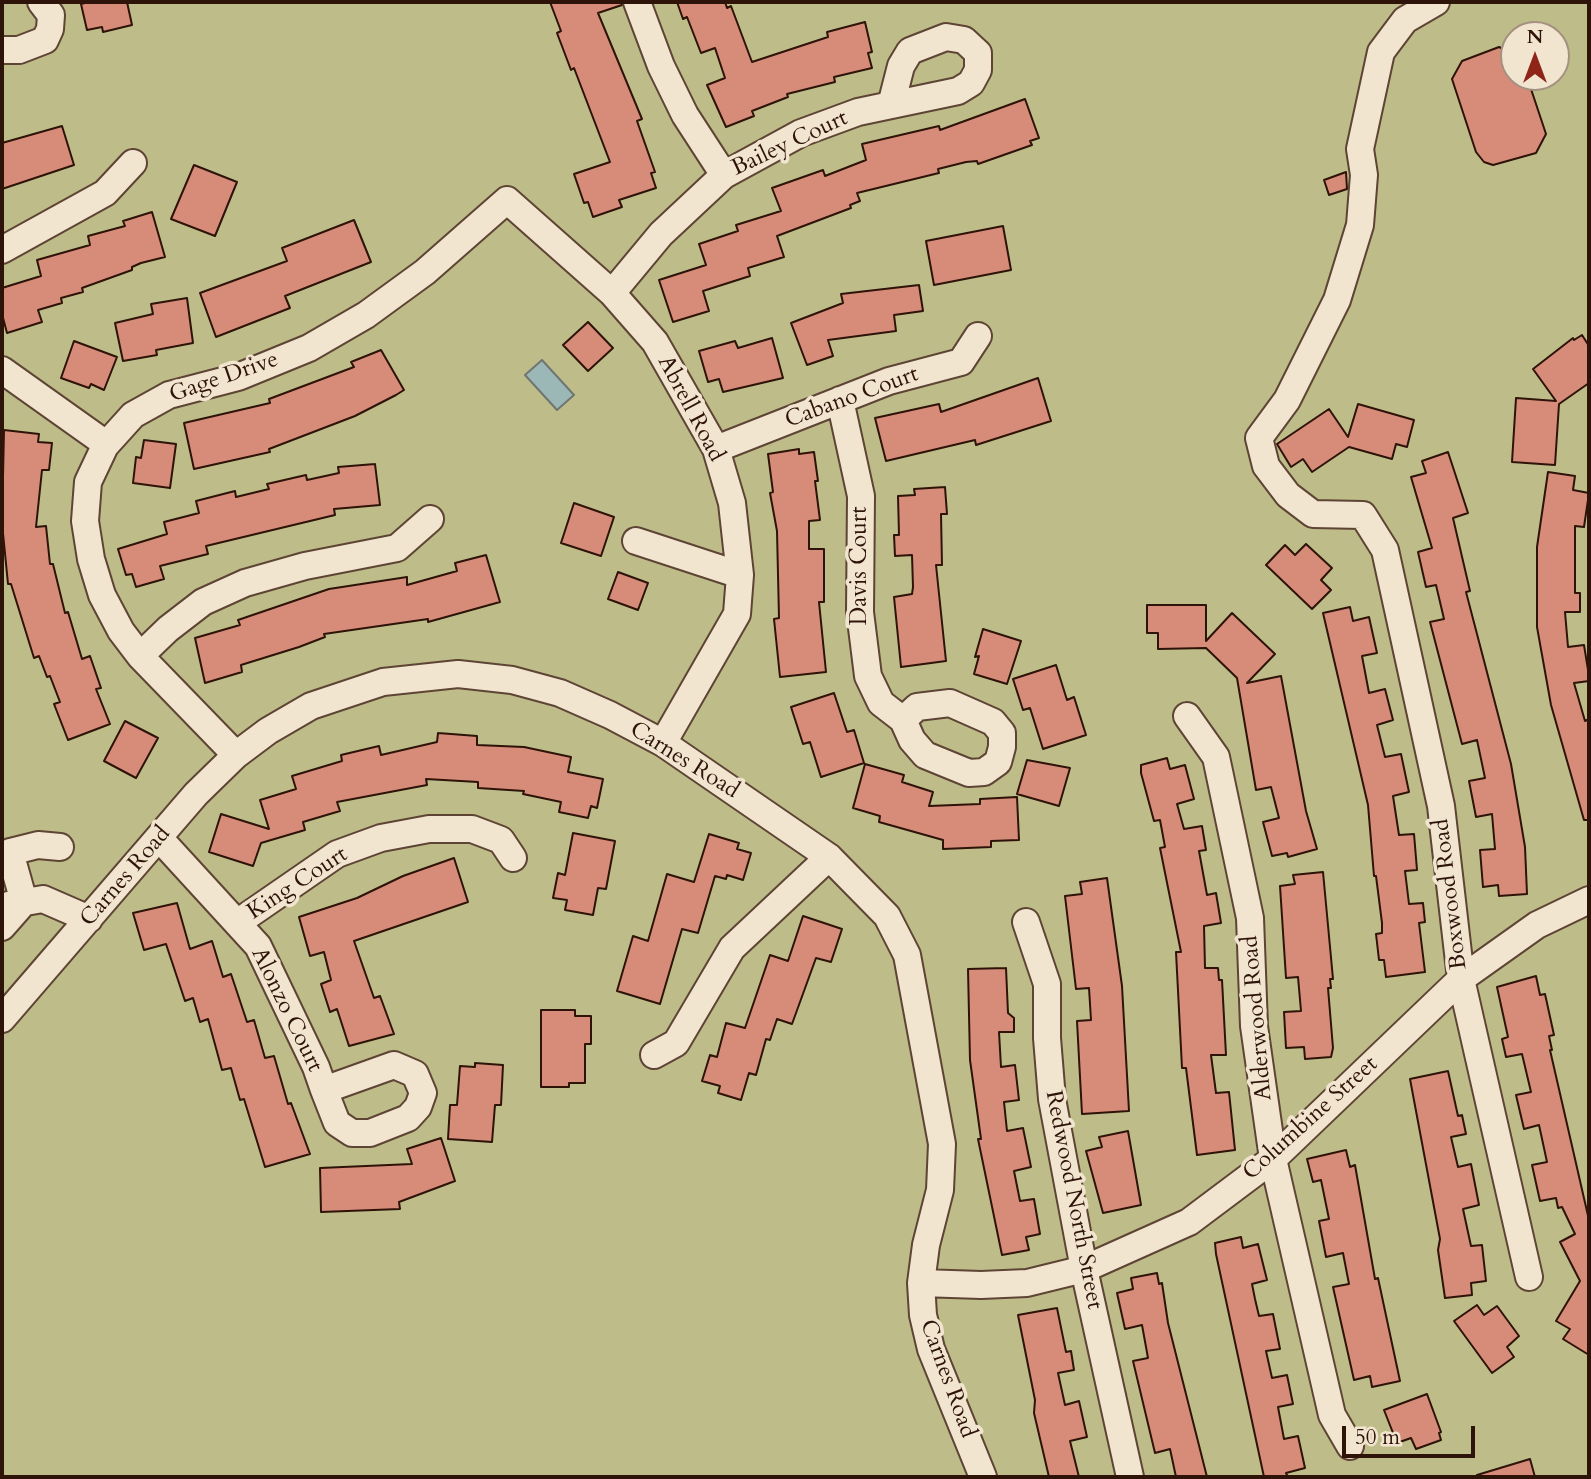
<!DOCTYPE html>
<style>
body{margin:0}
#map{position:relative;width:1591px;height:1479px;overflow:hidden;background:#ebd7b7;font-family:Cardo,serif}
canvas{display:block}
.frame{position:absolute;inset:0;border:4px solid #2e1308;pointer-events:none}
.north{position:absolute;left:1500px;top:21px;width:70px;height:70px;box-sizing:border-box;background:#f2e5d0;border:2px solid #a49180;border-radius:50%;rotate:0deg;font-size:19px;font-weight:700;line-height:28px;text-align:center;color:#2e1308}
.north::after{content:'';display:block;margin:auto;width:24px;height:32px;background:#8f2418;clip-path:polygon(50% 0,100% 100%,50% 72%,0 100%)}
.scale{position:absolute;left:1342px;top:1426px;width:133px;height:32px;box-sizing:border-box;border:4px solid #2e1308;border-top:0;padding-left:9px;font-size:21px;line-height:24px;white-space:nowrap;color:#2e1308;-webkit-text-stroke:5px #f2e5d0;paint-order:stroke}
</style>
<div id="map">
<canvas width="1591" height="1479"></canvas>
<div class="frame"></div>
<div class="north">N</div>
<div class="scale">50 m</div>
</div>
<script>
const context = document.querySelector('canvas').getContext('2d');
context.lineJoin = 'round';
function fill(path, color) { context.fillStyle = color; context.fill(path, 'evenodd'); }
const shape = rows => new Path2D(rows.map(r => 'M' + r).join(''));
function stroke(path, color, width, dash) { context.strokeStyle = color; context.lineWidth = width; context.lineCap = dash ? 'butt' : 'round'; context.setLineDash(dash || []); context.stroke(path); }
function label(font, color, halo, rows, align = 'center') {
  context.font = font + ' Cardo,serif'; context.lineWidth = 7; context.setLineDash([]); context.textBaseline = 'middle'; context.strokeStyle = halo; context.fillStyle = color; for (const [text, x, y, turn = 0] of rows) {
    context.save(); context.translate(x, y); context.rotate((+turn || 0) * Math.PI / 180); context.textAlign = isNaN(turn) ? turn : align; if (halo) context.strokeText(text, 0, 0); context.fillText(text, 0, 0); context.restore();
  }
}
const green = shape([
 [2,2,1589,2,1589,1477,2,1477],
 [1514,35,1556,35,1556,77,1514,77]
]);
const water = shape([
 [542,360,574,395,557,410,525,375,542,360]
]);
const building = shape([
 [89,2,127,2,132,25,103,32,102,27,87,30,81,4,89,2],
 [550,2,622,2,622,5,598,13,642,119,637,121,655,172,651,173,656,188,619,200,622,207,593,217,588,202,584,203,574,174,610,162,574,68,571,70,557,33,561,31,550,2],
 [677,2,725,2,727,8,731,6,752,62,828,37,827,32,865,22,872,52,868,53,872,68,834,77,835,82,787,94,788,97,752,111,754,116,726,127,707,85,725,78,715,48,701,53,687,17,683,19,677,2],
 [1499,47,1514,54,1514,77,1527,77,1546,134,1536,153,1493,165,1484,162,1476,152,1452,79,1462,61,1499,47],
 [1025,99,1039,138,1030,141,1032,145,978,164,977,161,966,162,938,169,939,173,857,193,860,201,850,205,851,208,777,236,784,257,748,268,750,276,703,291,709,311,673,322,659,280,706,265,699,244,738,231,736,225,781,211,772,188,823,170,825,176,866,160,862,144,939,126,940,130,1025,99],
 [62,126,74,165,2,189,2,143,62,126],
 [194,165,237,182,215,236,171,219,194,165],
 [1346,172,1347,189,1329,195,1324,180,1346,172],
 [152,212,165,257,141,263,132,267,132,270,82,288,83,292,61,298,62,303,38,310,42,322,7,333,2,314,2,288,41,276,37,260,90,245,88,236,125,226,123,221,152,212],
 [354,220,371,262,285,296,290,308,216,337,200,293,287,261,282,248,354,220],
 [1003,226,1011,270,934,285,926,241,1003,226],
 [919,285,923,311,894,315,896,331,828,340,833,356,807,365,791,323,843,303,841,294,919,285],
 [187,298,193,343,156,350,157,355,123,361,115,323,153,314,151,304,187,298],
 [588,322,613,348,588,371,563,345,588,322],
 [1582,335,1589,346,1589,383,1559,404,1555,465,1512,462,1516,398,1556,401,1533,369,1573,338,1574,340,1582,335],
 [772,338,783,378,723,392,719,379,708,382,699,351,735,341,738,348,772,338],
 [74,341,117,357,104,390,91,384,89,388,61,378,74,341],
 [381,350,404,390,396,395,355,416,269,449,270,452,194,469,184,423,270,403,269,399,354,367,351,362,381,350],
 [1038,378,1051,421,976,445,975,440,886,461,875,418,939,404,941,412,1038,378],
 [1358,404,1414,420,1407,447,1396,444,1392,459,1349,447,1312,472,1303,459,1291,467,1277,444,1329,409,1348,437,1358,404],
 [4,430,39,434,38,442,52,443,49,470,42,470,36,527,46,526,50,564,53,564,65,613,68,612,82,659,90,656,101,688,96,689,110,724,68,740,54,704,60,702,50,676,47,677,39,656,34,658,11,584,8,584,2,523,4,430],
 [144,440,176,444,170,488,133,483,136,457,141,458,144,440],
 [799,449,799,454,814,452,818,481,815,481,820,520,809,521,809,549,824,549,824,602,819,602,826,672,780,677,774,619,779,618,777,531,770,493,773,492,768,454,799,449],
 [1448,452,1468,513,1453,518,1470,591,1466,592,1511,764,1525,847,1527,894,1499,896,1498,885,1483,887,1480,850,1495,849,1492,814,1476,817,1469,781,1485,778,1477,740,1462,744,1430,622,1444,619,1436,585,1426,587,1418,552,1432,548,1411,477,1426,473,1422,461,1448,452],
 [375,464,380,505,334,509,335,515,206,546,208,554,160,566,164,579,136,587,132,574,126,575,118,549,167,534,164,522,199,513,196,501,235,491,236,497,269,489,267,484,306,475,307,480,339,473,338,467,375,464],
 [1548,472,1575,476,1573,490,1589,493,1584,527,1575,526,1575,593,1580,593,1580,612,1565,612,1568,647,1584,645,1589,676,1589,681,1574,683,1585,721,1589,719,1589,820,1584,820,1551,705,1537,627,1537,547,1548,472],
 [945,487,947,514,941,514,942,565,936,565,946,661,901,667,894,597,912,594,913,587,912,555,895,556,894,535,899,535,898,496,915,495,914,489,945,487],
 [574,503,614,517,601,556,561,543,574,503],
 [1306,544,1332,568,1321,580,1331,590,1312,609,1266,565,1285,545,1295,555,1306,544],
 [486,555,500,602,428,622,428,619,324,634,325,637,299,647,241,665,242,672,205,683,195,638,240,625,238,620,329,589,407,577,407,585,457,571,455,563,486,555],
 [618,572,648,583,638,610,608,599,618,572],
 [1147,605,1206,605,1206,641,1232,613,1275,654,1247,683,1281,676,1306,811,1317,849,1288,857,1287,853,1272,856,1263,822,1279,818,1271,787,1256,790,1237,678,1206,648,1158,649,1158,633,1147,633,1147,605],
 [1350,607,1353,621,1369,617,1377,653,1362,656,1369,693,1385,689,1393,720,1377,725,1385,757,1401,754,1409,792,1393,796,1399,835,1414,834,1417,870,1405,871,1409,904,1423,903,1425,922,1419,923,1425,972,1386,977,1384,960,1379,960,1376,934,1382,933,1382,923,1376,876,1374,876,1368,805,1323,613,1350,607],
 [983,629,1021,641,1007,684,974,674,979,656,975,657,983,629],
 [1056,665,1067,700,1074,697,1086,735,1043,749,1030,708,1023,710,1013,679,1056,665],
 [834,693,847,732,854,730,864,763,821,777,810,742,803,744,791,707,834,693],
 [125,721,158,738,136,778,104,761,125,721],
 [438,733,477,736,477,745,524,747,571,757,568,772,603,779,597,808,591,806,588,818,559,812,561,802,523,794,524,791,478,788,478,782,426,779,427,785,337,802,340,811,303,822,305,830,261,843,253,866,209,852,221,814,269,829,260,800,296,789,292,776,342,761,341,755,379,746,381,755,437,742,438,733],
 [1167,758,1170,769,1185,765,1194,799,1177,804,1184,829,1202,826,1206,850,1199,851,1207,895,1216,893,1221,923,1204,926,1205,968,1218,968,1219,980,1222,980,1226,1055,1211,1055,1216,1093,1229,1092,1235,1150,1197,1155,1186,1068,1182,1068,1176,952,1181,952,1160,848,1165,847,1160,820,1154,821,1141,773,1141,765,1167,758],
 [1027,760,1070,768,1059,806,1017,794,1027,760],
 [865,764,904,775,902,782,933,792,929,806,980,804,980,799,1017,797,1019,840,991,841,991,847,943,849,943,840,879,822,880,816,853,808,865,764],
 [573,833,615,841,606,889,598,888,593,915,565,910,567,900,553,898,558,873,565,875,573,833],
 [709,834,739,843,737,849,751,853,743,880,727,875,726,879,715,876,698,933,682,929,660,1004,617,991,633,936,648,941,667,874,694,882,709,834],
 [454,858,468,902,354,941,374,998,380,996,394,1034,349,1046,337,1009,330,1012,321,984,331,980,324,952,310,956,299,917,357,898,403,876,454,858],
 [1323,872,1333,979,1330,979,1331,988,1328,988,1333,1048,1331,1057,1305,1059,1304,1047,1286,1048,1284,1012,1301,1011,1298,977,1286,978,1280,886,1295,884,1293,875,1323,872],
 [1107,878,1122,986,1129,1111,1082,1114,1077,1021,1091,1020,1089,988,1076,989,1065,896,1082,894,1080,882,1107,878],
 [177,903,190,949,212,941,223,977,231,974,247,1022,254,1020,265,1058,274,1056,288,1104,291,1103,310,1154,265,1167,244,1099,240,1100,231,1068,222,1070,208,1019,200,1022,193,998,185,1001,166,944,144,950,133,913,177,903],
 [803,916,842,929,831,962,816,958,792,1024,777,1019,770,1040,766,1039,756,1075,749,1073,741,1100,718,1093,720,1086,702,1081,710,1055,717,1057,726,1023,745,1028,770,955,788,961,803,916],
 [1006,968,1008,1013,1014,1018,1014,1032,999,1032,1001,1067,1015,1065,1019,1100,1004,1102,1007,1131,1023,1128,1031,1167,1014,1171,1020,1201,1034,1199,1040,1234,1026,1237,1029,1250,1002,1255,978,1139,981,1139,970,1060,968,969,1006,968],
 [1536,976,1540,995,1545,994,1554,1035,1549,1036,1552,1050,1550,1050,1589,1220,1589,1355,1563,1339,1570,1329,1556,1321,1580,1281,1560,1242,1575,1234,1562,1207,1558,1208,1556,1198,1540,1201,1532,1165,1547,1162,1539,1125,1524,1129,1516,1095,1531,1092,1522,1054,1506,1057,1502,1039,1508,1037,1497,987,1536,976],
 [541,1010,575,1010,575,1016,591,1016,591,1044,585,1044,585,1083,569,1083,569,1087,541,1087,541,1010],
 [475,1063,503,1065,501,1105,495,1105,492,1142,448,1139,450,1105,457,1105,460,1066,475,1067,475,1063],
 [1448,1071,1458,1116,1462,1115,1466,1134,1451,1137,1458,1167,1471,1164,1479,1205,1463,1209,1471,1246,1482,1245,1486,1281,1471,1283,1472,1295,1445,1298,1438,1250,1440,1239,1410,1079,1448,1071],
 [1128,1131,1141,1205,1103,1213,1086,1151,1102,1147,1099,1137,1128,1131],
 [441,1138,455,1181,399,1202,400,1209,321,1212,320,1168,412,1164,407,1149,441,1138],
 [1346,1150,1350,1167,1355,1165,1375,1279,1378,1278,1400,1381,1372,1387,1370,1376,1354,1380,1333,1287,1349,1284,1343,1253,1326,1257,1319,1221,1329,1219,1321,1180,1313,1182,1307,1159,1346,1150],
 [1241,1237,1243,1248,1258,1244,1267,1280,1252,1284,1255,1299,1259,1316,1273,1314,1280,1349,1266,1351,1272,1378,1287,1375,1293,1404,1278,1407,1284,1439,1298,1436,1305,1468,1286,1473,1288,1477,1264,1477,1216,1254,1215,1243,1241,1237],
 [1157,1273,1159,1284,1162,1283,1168,1323,1207,1477,1176,1477,1170,1449,1155,1453,1133,1361,1148,1358,1142,1325,1125,1329,1117,1293,1133,1289,1131,1278,1157,1273],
 [1477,1305,1484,1315,1497,1306,1519,1336,1507,1347,1514,1357,1492,1373,1454,1321,1477,1305],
 [1057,1308,1066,1352,1071,1351,1074,1370,1058,1373,1065,1405,1079,1401,1087,1437,1070,1441,1079,1477,1049,1477,1034,1413,1035,1400,1018,1315,1057,1308],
 [1427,1394,1441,1432,1439,1433,1441,1440,1416,1449,1411,1438,1397,1443,1384,1410,1427,1394],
 [1530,1459,1535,1477,1478,1477,1477,1475,1530,1459]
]);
const minor = shape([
 [637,2,661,66,685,115,724,175],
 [1436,2,1405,20,1381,52,1360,149,1364,175,1360,225,1337,300,1287,400,1259,438,1266,466,1288,495,1313,514,1363,515,1385,550,1441,806,1461,979,1529,1277],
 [2,50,19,50,45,40,50,29,51,15,41,2],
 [2,250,105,193,133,163],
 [612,293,661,234,724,175,801,133,858,112,958,91,971,83,978,70,978,53,964,40,946,37,910,51,901,66,891,105],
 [2,370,106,444],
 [840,400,861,496,860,612,868,676,881,703,903,720,912,740,925,755,969,773,984,772,998,762,1002,747,1002,733,993,722,950,703,917,707,903,720],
 [716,449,889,381,961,362,978,336],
 [636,541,740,575],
 [140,656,168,629,203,602,245,583,305,566,397,548,430,519],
 [1187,716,1216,757,1250,918,1254,1026,1273,1159,1332,1415,1350,1446],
 [236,755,140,656,121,631,102,595,91,559,85,521,88,482,105,446,133,415,169,395,238,377,309,348,366,315,425,272,507,200,612,293,655,342,716,449,732,503,740,575,737,614,663,743],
 [160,839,258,946,316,1067,324,1090,337,1123,352,1133,370,1133,408,1118,418,1107,423,1093,415,1074,394,1065,324,1090],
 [8,905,43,899,89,919],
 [1026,922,1047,984,1047,1038,1052,1099,1084,1269,1130,1477],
 [237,923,337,854,381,838,429,829,472,829,501,840,513,858],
 [2,927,24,902,10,852,38,845,60,847],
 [2,1019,196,794,236,755,268,731,311,706,383,682,458,674,512,680,560,693,610,715,663,743,829,857,887,916,907,955,942,1144,940,1190,926,1245,921,1283,923,1315,931,1349,983,1477],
 [654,1055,676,1043,732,948,829,857],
 [921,1283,981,1285,1027,1283,1084,1269,1189,1222,1273,1159,1461,979,1537,925,1589,900]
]);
const streetNames = [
 ["Bailey Court",790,144,-25],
 ["Gage Drive",224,378,-19],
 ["Cabano Court",852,398,-20],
 ["Abrell Road",690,409,62],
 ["Davis Court",861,566,-90],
 ["Carnes Road",684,761,32],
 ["Carnes Road",126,877,-49],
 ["King Court",298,884,-33],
 ["Boxwood Road",1451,894,-97],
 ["Alonzo Court",286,1010,64],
 ["Alderwood Road",1258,1018,-95],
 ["Columbine Street",1311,1119,-42],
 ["Redwood North Street",1073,1200,79],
 ["Carnes Road",947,1379,70]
];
fill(green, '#bebc89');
fill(water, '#9bb8b7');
stroke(water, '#6f7671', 2);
fill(building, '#d78c7a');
stroke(building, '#2e1308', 2);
stroke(minor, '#5d4434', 30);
stroke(minor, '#f2e5d0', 26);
label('23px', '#2e1308', '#f2e5d0', streetNames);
</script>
